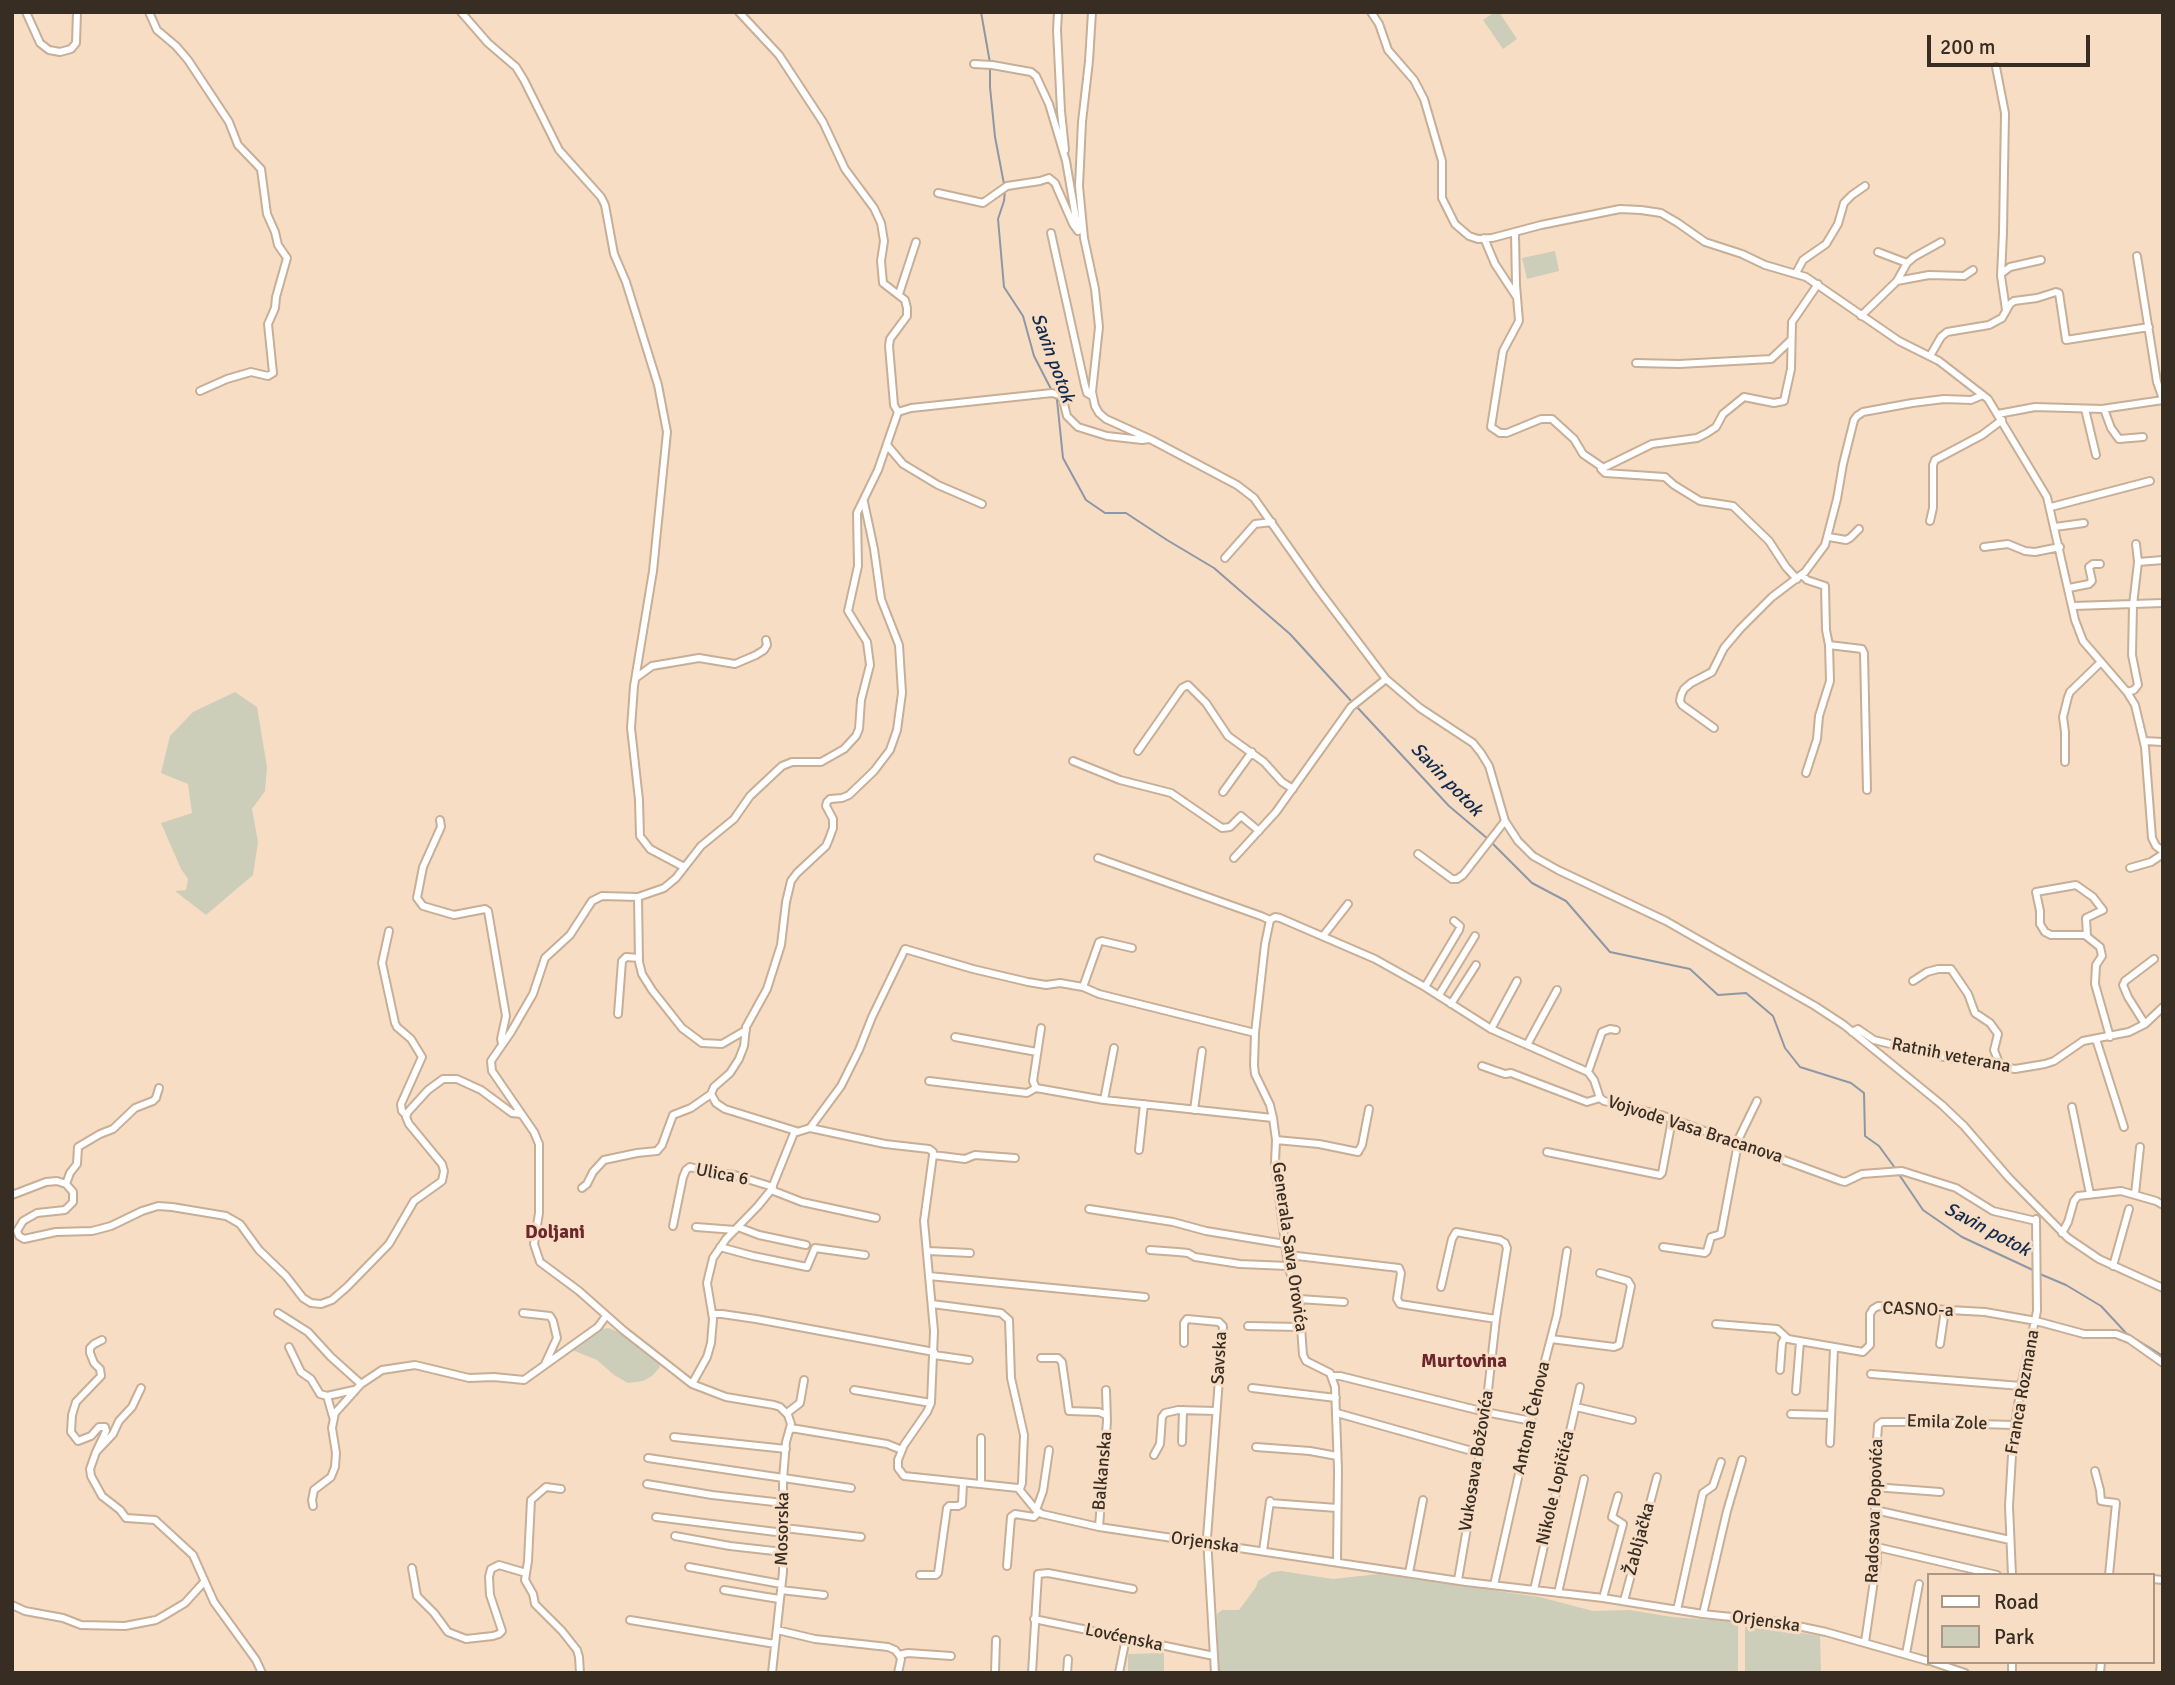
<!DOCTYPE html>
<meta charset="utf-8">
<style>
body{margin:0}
#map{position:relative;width:2175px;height:1685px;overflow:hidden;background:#f7ddc4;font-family:Signika,sans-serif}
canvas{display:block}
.frame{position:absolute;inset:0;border:14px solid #372d23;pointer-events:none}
.legend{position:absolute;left:1927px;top:1573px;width:228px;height:91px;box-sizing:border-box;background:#f7ddc4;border:2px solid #aa9784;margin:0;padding:9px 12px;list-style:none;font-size:21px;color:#372d23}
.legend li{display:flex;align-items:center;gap:14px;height:35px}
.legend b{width:35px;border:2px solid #aa9784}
.scale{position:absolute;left:1927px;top:35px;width:163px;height:32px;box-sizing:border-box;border:4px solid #372d23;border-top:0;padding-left:9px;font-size:21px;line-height:24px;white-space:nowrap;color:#372d23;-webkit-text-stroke:5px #f7ddc4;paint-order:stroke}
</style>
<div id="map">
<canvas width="2175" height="1685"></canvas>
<div class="frame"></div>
<ul class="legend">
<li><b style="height:9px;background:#fff"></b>Road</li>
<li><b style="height:19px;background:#ccceba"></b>Park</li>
</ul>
<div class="scale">200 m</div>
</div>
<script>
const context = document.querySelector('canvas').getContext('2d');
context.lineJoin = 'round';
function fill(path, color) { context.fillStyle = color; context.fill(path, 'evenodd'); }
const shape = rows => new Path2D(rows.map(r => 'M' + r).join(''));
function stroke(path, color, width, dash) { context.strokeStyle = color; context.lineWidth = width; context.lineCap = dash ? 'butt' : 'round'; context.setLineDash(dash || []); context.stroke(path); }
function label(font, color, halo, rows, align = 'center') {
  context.font = font + ' Signika,sans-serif'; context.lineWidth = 6; context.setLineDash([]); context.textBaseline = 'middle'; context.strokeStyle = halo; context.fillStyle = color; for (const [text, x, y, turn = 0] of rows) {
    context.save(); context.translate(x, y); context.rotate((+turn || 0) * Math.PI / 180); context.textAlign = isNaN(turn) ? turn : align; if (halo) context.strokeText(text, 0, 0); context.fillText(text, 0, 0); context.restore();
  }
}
const green = shape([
 [1495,12,1499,12,1517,39,1503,49,1483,20],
 [1555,251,1559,271,1527,279,1522,258],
 [235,692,257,707,267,767,265,791,252,809,258,842,253,875,206,915,175,891,186,890,188,879,181,869,161,823,192,813,188,784,161,773,170,736,193,712],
 [609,1328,624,1335,657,1359,660,1367,652,1376,643,1381,628,1383,614,1375,597,1360,572,1350,601,1329],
 [1281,1571,1333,1579,1379,1574,1540,1597,1593,1611,1629,1610,1673,1617,1738,1622,1738,1673,1219,1673,1217,1614,1222,1610,1239,1610,1256,1587,1258,1581,1272,1572],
 [1745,1624,1820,1636,1821,1673,1745,1673],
 [1164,1653,1164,1671,1128,1672,1128,1654]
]);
const stream = shape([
 [981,12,990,63],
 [990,68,990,87,995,137,1004,184],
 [1005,190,1004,201,998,219,1004,287,1023,316,1034,356,1052,391],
 [1055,396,1057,400,1063,458,1086,500,1105,513,1126,513,1167,540,1214,568,1290,634,1353,703],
 [1357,707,1449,806,1488,839],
 [1492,843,1532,883,1566,901,1610,952,1690,969,1718,995,1746,993,1773,1016,1785,1048,1800,1067,1851,1083,1864,1093,1865,1136,1879,1146,1895,1168],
 [1898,1173,1923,1210,1962,1237,2035,1271],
 [2040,1274,2066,1285,2101,1306,2126,1333,2163,1356]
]);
const minor = shape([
 [26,12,40,43,49,50,60,52,71,49,76,43,77,12],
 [149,12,157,30,176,46,188,60,229,122,238,145,261,169,267,214,275,232,278,245,287,258,276,297,275,308,268,324,273,373,268,376,251,372,227,379,200,391],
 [461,12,488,43,516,67,524,80,559,150,601,197,605,205,614,254,626,282,658,385,667,432,653,571,634,686,631,728,639,800,640,836,650,849,684,867],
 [739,12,779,55,823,122,845,169,874,208,881,223,884,241,881,261,883,283,905,300,907,308,907,316,890,339,889,346,894,405,898,412],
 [1058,12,1057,30,1061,111,1065,150],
 [1092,12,1089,61,1082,122,1079,186,1084,238,1095,289,1099,327,1092,392,1095,406,1099,413,1106,419,1150,439,1237,485,1254,498,1318,589,1386,679,1420,708,1473,743,1481,753,1489,766,1505,821,1518,841,1533,856,1558,870,1666,921,1815,1006,1844,1025,1942,1105,1964,1126,2009,1178,2068,1238,2099,1259,2163,1288],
 [1371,12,1379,24,1388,50,1414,80,1424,99,1442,161,1442,198,1455,224,1469,236,1478,239,1492,238,1541,225,1620,209,1641,210,1661,213,1678,223,1705,242,1742,254,1765,265,1806,277,1899,341,1939,361,1988,399,2047,497,2075,620,2083,641,2127,692,2135,705,2145,747,2152,838,2156,846,2163,851],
 [974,64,992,65,1031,72,1036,76,1049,104,1066,161,1076,219,1083,229],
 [1996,67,2005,113,2003,232,2001,276,2006,310],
 [938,193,983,203,1007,186,1040,181,1049,178,1055,183,1073,224,1078,231],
 [1051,233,1085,386,1087,393,1092,396],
 [1515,233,1516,285,1519,321,1503,351,1491,427,1500,433,1507,433,1541,419,1552,419,1574,439,1583,454,1602,467],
 [1484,238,1495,264,1516,296],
 [1878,252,1907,263],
 [2137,256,2157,382,2163,399],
 [1796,273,1803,260,1826,244,1838,224,1844,203,1852,195,1865,186],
 [2001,274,2010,267,2041,260],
 [1897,281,1929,275,1964,276,1973,270],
 [899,294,916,242],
 [1861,316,1897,281,1907,263,1914,257,1941,242],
 [1930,356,1941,337,1947,332,1989,325,2002,318,2010,304,2014,301,2037,298,2056,292,2059,293,2066,340,2149,327],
 [1636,363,1679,364,1771,359,1790,341],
 [2085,409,2096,455],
 [2104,409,2111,428,2119,439,2143,437],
 [1998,414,2035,407,2102,409,2163,400],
 [887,445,903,464,938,485,982,504],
 [2051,507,2150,481],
 [1930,521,1933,508,1933,465,1935,460,1982,435,2002,420],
 [2055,527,2084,523],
 [1829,537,1846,540,1850,538,1859,529],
 [1984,547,2008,544,2025,551,2035,552,2060,547],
 [1225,558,1255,524,1272,522],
 [2138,562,2163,560],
 [1802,575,1807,580,1825,586,1826,630,1829,645,1830,681,1819,716,1817,739,1806,773],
 [1797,579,1786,567,1769,541,1733,506,1700,501,1674,485,1665,477,1605,473,1601,469,1652,444,1697,438,1707,433,1716,427,1723,414,1744,397,1774,403,1784,401,1791,369,1792,322,1818,284],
 [2069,588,2089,584,2092,581,2089,567,2093,564,2100,564],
 [2073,606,2163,603],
 [1829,645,1862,649,1864,653,1867,790],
 [637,677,652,666,699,658,735,664,756,655,764,650,767,645,766,640],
 [2127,692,2134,690,2138,685,2132,655,2133,605,2138,562,2136,544],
 [1714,728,1682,705,1680,701,1681,695,1684,689,1691,683,1712,672,1724,648,1740,629,1772,597,1805,572,1825,545,1837,499,1843,464,1854,420,1857,416,1863,412,1912,403,1944,399,1971,400,1983,395],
 [2144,741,2163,742],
 [1138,751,1182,688,1188,685,1206,703,1228,736,1264,762,1282,782,1293,789],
 [1073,761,1120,780,1171,793,1222,828,1230,827,1241,816,1259,831],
 [2065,762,2065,732,2063,717,2068,697,2070,692,2101,662],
 [1223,792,1252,752],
 [440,820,441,827,423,867,417,898,423,906,454,915,485,909,488,911,506,1016,501,1039,502,1044],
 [1418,854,1452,879,1457,879,1463,875,1505,821],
 [1098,858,1261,916,1270,920],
 [1234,858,1276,812,1351,707,1386,679],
 [2130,868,2151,862,2163,854],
 [638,897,639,962,642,974,652,990,682,1028,702,1043,722,1044,746,1030],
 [1270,920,1275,917,1280,918,1375,959,1425,987,1491,1029,1588,1072,1594,1080,1600,1098,1604,1101,1661,1115,1841,1181,1845,1182,1862,1174,1902,1171,1956,1188,1993,1211,2036,1221],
 [1270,920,1265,944,1255,1033,1254,1065,1255,1074,1270,1105,1273,1118,1276,1140,1275,1163,1281,1212,1288,1266,1299,1299,1303,1355,1306,1361,1330,1373,1335,1387,1338,1470,1337,1562],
 [389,931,382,963,395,1023,397,1027,411,1039,422,1057,401,1104,402,1111,406,1115],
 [1323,936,1348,904],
 [2087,936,2086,918,2103,910,2093,897,2076,885,2036,892,2040,911,2040,924,2045,932,2051,935,2085,935,2100,947,2102,956,2096,965,2095,984,2110,1037],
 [1913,981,1927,972,1938,969,1951,969,1968,994,1975,1013,1990,1023,1998,1034,1994,1050,2001,1068],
 [1083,987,1099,942,1102,941,1132,948],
 [1425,987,1459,930,1460,926,1454,921],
 [1439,995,1475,936],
 [1451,1004,1476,965],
 [618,1014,622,961,626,957,639,958],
 [2145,1024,2128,997,2123,985,2125,981,2154,959],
 [1041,1028,1033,1081,1036,1088,1104,1100,1273,1118],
 [1491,1029,1517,981],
 [1852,1032,1858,1029,1874,1040,1939,1056,2015,1069,2045,1064,2054,1061,2083,1041,2129,1032,2145,1024,2163,1007],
 [955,1037,1037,1052],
 [2096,1039,2124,1127],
 [1527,1045,1557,990],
 [1482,1066,1505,1074,1511,1073,1587,1102,1600,1098],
 [1588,1072,1602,1032,1610,1029,1616,1030],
 [929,1081,1027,1093,1036,1088],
 [1104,1100,1114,1048],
 [2072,1107,2090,1194],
 [1194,1110,1202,1051],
 [810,1128,885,1144,929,1149,933,1152,933,1155],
 [796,1131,725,1109,716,1103,711,1094,714,1087,730,1073,739,1059,744,1046,746,1027,767,989,781,945,786,902,791,881,797,873,826,846,829,839,833,828,833,819,826,806,827,802,830,799,842,798,849,795,874,771,890,750,897,730,902,693,899,645,881,599,874,549,864,502],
 [1276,1140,1319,1144,1358,1152,1362,1145,1369,1109],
 [1139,1150,1144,1104],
 [1547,1152,1660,1175,1662,1173,1672,1120],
 [1015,1158,975,1155,965,1159,933,1155,924,1221,934,1331,931,1403,927,1412,904,1445,898,1460,898,1468,904,1476,1018,1488,1036,1510,1042,1514,1099,1527,1466,1582,1603,1598,1703,1614,1779,1622,1826,1632,1928,1661],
 [66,1184,70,1173,77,1164,78,1147,100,1134,113,1129,135,1108,153,1101,156,1098,159,1088],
 [582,1188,587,1184,593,1172,604,1160,637,1153,657,1151,662,1145,673,1115,691,1108,711,1094],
 [771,1190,802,1202,876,1218],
 [2135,1194,2140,1147],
 [12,1195,46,1182,57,1181,66,1184,73,1192,73,1202,65,1210,37,1213,23,1221,17,1231,19,1236,24,1239,56,1232,92,1231,111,1226,142,1211,158,1206,172,1207,226,1216,240,1224,259,1250,286,1276,303,1298,311,1303,321,1304,332,1300,347,1287,389,1244,414,1201,442,1181,444,1171,442,1164,409,1124,406,1117,408,1112,428,1090,443,1079,457,1079,481,1090,512,1113,521,1114],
 [1089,1209,1173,1222,1206,1231,1285,1244],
 [673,1226,683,1177,686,1170,690,1167,717,1174,731,1174,773,1187],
 [696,1227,735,1230],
 [738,1227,759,1235,806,1245],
 [2062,1233,2068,1222,2074,1201,2078,1196,2121,1191,2156,1201,2163,1205],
 [720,1247,753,1256,807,1267,815,1248,865,1255],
 [1663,1247,1705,1253,1707,1251,1711,1237,1721,1234,1739,1138,1757,1101],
 [1150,1250,1178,1252,1188,1253,1195,1257,1240,1264,1288,1266],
 [928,1251,970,1253],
 [1287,1257,1297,1256,1399,1268,1401,1273,1397,1299,1400,1304,1496,1319],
 [2113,1266,2129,1209],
 [929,1276,1145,1297],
 [1441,1287,1452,1239,1456,1232,1500,1240,1505,1243,1507,1248,1496,1319,1483,1435,1458,1580],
 [1299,1299,1344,1302],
 [932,1304,1001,1313,1009,1320,1011,1378,1024,1435,1022,1483,1020,1489],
 [278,1313,308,1332,331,1357,361,1384,382,1370,415,1365,469,1378,494,1377,524,1380,598,1327,606,1316],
 [523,1313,550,1316,553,1321,557,1338,545,1364],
 [712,1314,722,1314,756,1319,934,1352],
 [1716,1324,1777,1329,1788,1339,1863,1352,1870,1345,1870,1314,1873,1309,1878,1306,1985,1312,2036,1321,2084,1334,2116,1334,2129,1339,2163,1363],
 [1248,1326,1301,1327],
 [1551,1339,1614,1347,1619,1345,1631,1286,1628,1281,1600,1273],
 [1184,1343,1184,1323,1187,1319,1219,1322,1223,1326,1207,1538,1215,1673],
 [1940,1344,1945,1310],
 [289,1347,301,1372,311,1379,320,1394,327,1396,354,1390],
 [934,1355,969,1360],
 [1041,1358,1058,1358,1062,1362,1069,1411,1099,1412,1106,1415],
 [1780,1370,1782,1343,1785,1337],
 [1871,1374,2021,1386],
 [1332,1376,1340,1376,1485,1412,1532,1421],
 [692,1384,707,1357,711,1343,713,1319,707,1283,713,1258,726,1239,758,1206,771,1190,794,1133,810,1128,841,1086,859,1050,872,1017,905,949,973,969,1028,982,1046,985,1060,983,1083,987,1099,994,1255,1033],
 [141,1388,132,1407,119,1421,113,1434,96,1452,90,1469,91,1476,102,1496,120,1510,126,1518,155,1520,193,1555,214,1602,256,1660,262,1673],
 [1252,1388,1336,1398],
 [854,1390,931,1403],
 [1796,1391,1800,1342],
 [327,1396,333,1417],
 [1576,1407,1632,1420],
 [787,1413,800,1403,804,1380],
 [1337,1413,1479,1453],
 [1791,1414,1831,1415],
 [791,1428,887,1444,902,1450],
 [674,1437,786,1449],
 [1182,1442,1183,1410],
 [1830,1443,1834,1348],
 [1256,1447,1310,1451,1337,1456],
 [97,1450,106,1431,105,1427,99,1427,91,1436,78,1441,71,1432,72,1415,76,1402,101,1376,100,1369,94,1363,90,1353,90,1348,94,1344,102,1340],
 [1154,1455,1160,1444,1162,1417,1165,1413,1178,1410,1216,1411],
 [648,1458,851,1488],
 [2095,1471,2100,1490,2101,1501,2116,1503,2109,1575],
 [647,1484,712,1495,783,1503],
 [981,1484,981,1438],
 [1874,1487,1940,1492],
 [561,1489,546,1487,531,1500,528,1561,525,1580,533,1594,535,1604,562,1631,577,1650,579,1657,580,1673],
 [1270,1503,1337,1508],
 [313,1506,312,1500,314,1490,331,1477,335,1467,336,1453,332,1428,335,1413,361,1384],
 [1036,1510,1043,1491,1049,1450],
 [1875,1510,2010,1540],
 [656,1517,784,1533],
 [1099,1527,1107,1421,1106,1390],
 [784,1528,861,1537],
 [675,1536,730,1546,783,1552],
 [1877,1547,1997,1575],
 [1263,1551,1270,1501],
 [1007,1566,1011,1517,1015,1514,1034,1517,1039,1512],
 [689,1567,781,1584],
 [412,1568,417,1596,434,1613,448,1632,466,1639,493,1636,499,1634,502,1631,490,1595,489,1577,491,1569,499,1565,526,1573],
 [1409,1573,1423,1500],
 [920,1575,936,1575,938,1573,947,1508,949,1506,958,1506,962,1504,963,1483],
 [2012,1575,2009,1506,2013,1438,2021,1386,2037,1311,2036,1219],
 [2152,1579,2163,1580],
 [1494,1585,1540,1380,1557,1315,1567,1251],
 [724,1590,779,1599],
 [781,1590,824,1595],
 [1534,1590,1580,1387],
 [1558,1593,1584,1479],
 [1603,1598,1623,1524,1612,1517,1618,1496],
 [1624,1601,1657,1477],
 [12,1605,25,1611,63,1618,81,1625,125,1626,156,1620,165,1615,185,1603,204,1582],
 [1677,1610,1702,1497,1703,1493,1713,1486,1721,1462],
 [1703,1614,1727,1511,1742,1460],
 [1034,1619,1214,1656],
 [630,1620,775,1644],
 [777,1630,815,1639,888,1647,895,1650,899,1655],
 [1865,1642,1877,1560,1874,1487,1878,1425,1882,1422,1906,1422,2014,1425],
 [1906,1654,1919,1584],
 [899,1655,908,1653,951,1656],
 [1933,1662,1965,1673],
 [772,1673,783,1572,783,1479,786,1442,791,1424,788,1415,780,1407,774,1405,726,1397,692,1384,623,1330,579,1291,540,1262,534,1244,539,1213,539,1144,534,1132,492,1071,491,1061,511,1032,533,994,545,958,570,935,592,901,602,896,638,897,664,888,676,878,701,846,734,819,750,796,782,766,792,762,821,762,844,749,856,736,859,729,861,700,870,665,867,642,848,611,858,566,857,513,878,470,898,412,911,408,1052,393,1062,396,1067,416,1078,427,1107,436,1142,440,1150,439],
 [898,1673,901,1659,899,1655],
 [995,1673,996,1640],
 [1032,1673,1038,1574,1048,1573,1133,1589],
 [1067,1673,1068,1659],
 [1119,1673,1126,1638],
 [2012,1673,2012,1662],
 [2100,1673,2101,1662]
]);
const streetNames = [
 ["Ratnih veterana",1951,1056,11],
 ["Vojvode Vasa Bracanova",1695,1130,18],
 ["Ulica 6",722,1175,11],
 ["Generala Sava Orovića",1289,1247,82],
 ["CASNO-a",1918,1310,2],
 ["Savska",1220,1358,-87],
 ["Franca Rozmana",2023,1392,-80],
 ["Antona Čehova",1532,1418,-77],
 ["Emila Zole",1947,1423,2],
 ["Vukosava Božovića",1477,1461,-81],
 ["Balkanska",1103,1471,-85],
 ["Nikole Lopičića",1556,1488,-77],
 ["Radosava Popovića",1875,1511,-88],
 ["Mosorska",783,1529,-89],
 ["Žabljačka",1640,1539,-75],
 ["Orjenska",1205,1543,8],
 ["Orjenska",1766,1622,8],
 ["Lovćenska",1124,1638,12]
];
const waterNames = [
 ["Savin potok",1052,358,70],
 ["Savin potok",1446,780,46],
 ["Savin potok",1987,1230,28]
];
const neighbourhoodNames = [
 ["Doljani",555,1233],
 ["Murtovina",1464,1362]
];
fill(green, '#ccceba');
stroke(stream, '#8d97a6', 2);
stroke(minor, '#c7ae96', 10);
stroke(minor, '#fff', 6);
label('18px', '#372d23', '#f7ddc4', streetNames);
label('italic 19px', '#122a4d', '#f7ddc4', waterNames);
label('bold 19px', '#6c262c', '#f7ddc4', neighbourhoodNames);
</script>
